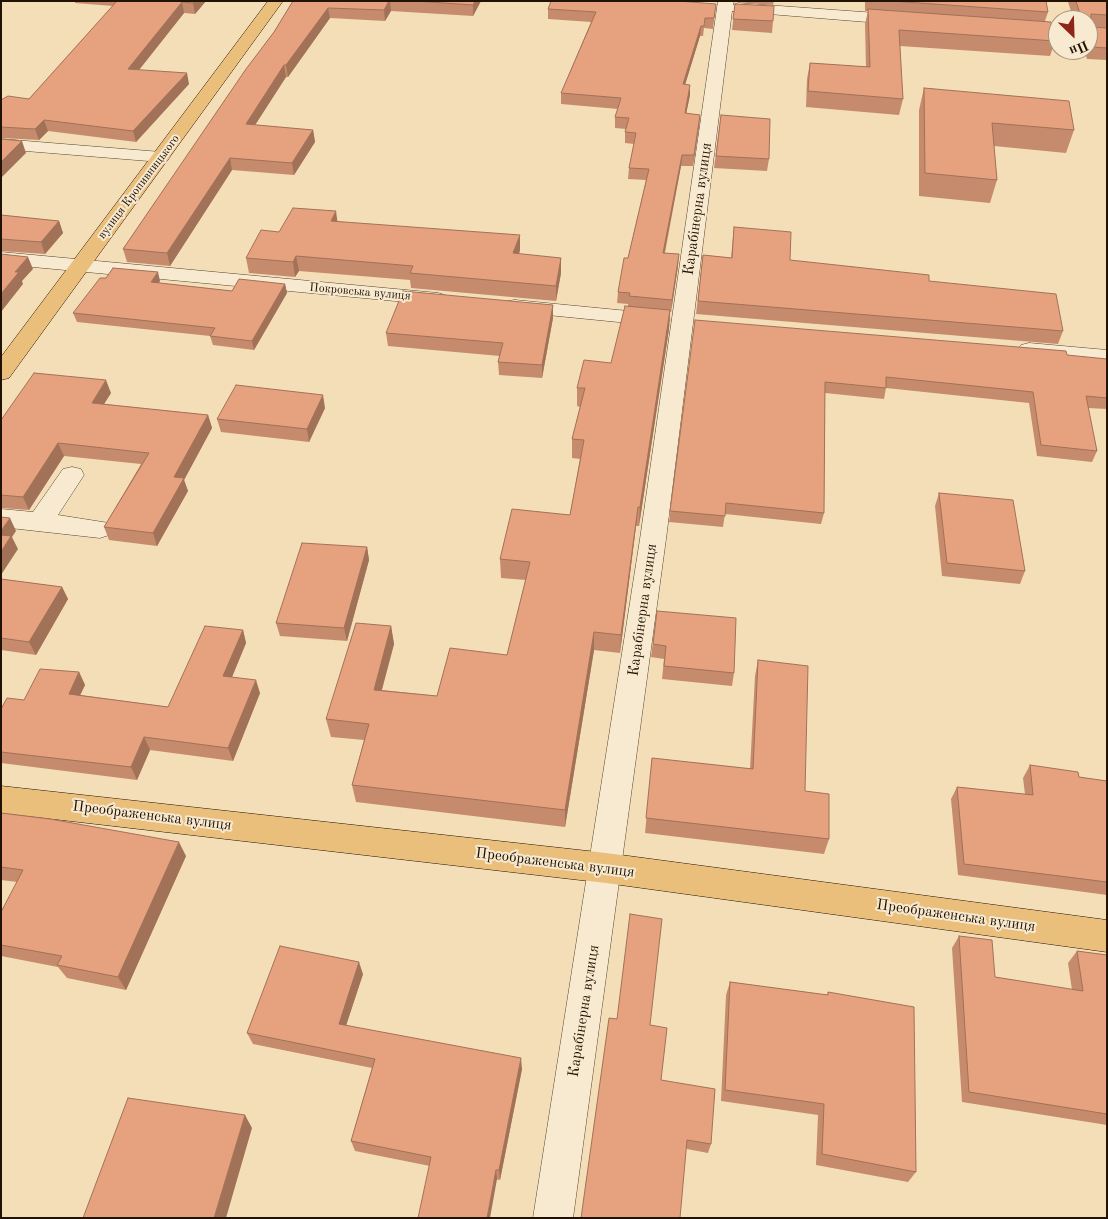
<!DOCTYPE html>
<meta charset="utf-8">
<style>
body{margin:0}
#map{position:relative;width:1108px;height:1219px;overflow:hidden;background:#f4deb8;font-family:"Old Standard TT",serif}
canvas{display:block}
.frame{position:absolute;inset:0;border:2px solid #221202;pointer-events:none}
.north{position:absolute;left:1048px;top:10px;width:50px;height:50px;box-sizing:border-box;background:#f8ead1;border:1px solid #a2947e;border-radius:50%;rotate:156deg;font-size:14px;font-weight:700;line-height:20px;text-align:center;color:#221202}
.north::after{content:'';display:block;margin:auto;width:18px;height:22px;background:#8f2418;clip-path:polygon(50% 0,100% 100%,50% 72%,0 100%)}
</style>
<div id="map">
<canvas width="1108" height="1219"></canvas>
<div class="frame"></div>
<div class="north">Пн</div>
</div>
<script>
const context = document.querySelector('canvas').getContext('2d');
context.lineJoin = 'round';
const shape = rows => new Path2D(rows.map(r => 'M' + r).join(''));
function stroke(path, color, width, dash) { context.strokeStyle = color; context.lineWidth = width; context.lineCap = dash ? 'butt' : 'round'; context.setLineDash(dash || []); context.stroke(path); }
function fill(path, color) { context.fillStyle = color; context.fill(path, 'evenodd'); }
function label(font, color, halo, rows, align = 'center') {
  context.font = font + ' "Old Standard TT",serif'; context.lineWidth = 4; context.setLineDash([]); context.textBaseline = 'middle'; context.strokeStyle = halo; context.fillStyle = color; for (const [text, x, y, turn = 0] of rows) {
    context.save(); context.translate(x, y); context.rotate((+turn || 0) * Math.PI / 180); context.textAlign = isNaN(turn) ? turn : align; if (halo) context.strokeText(text, 0, 0); context.fillText(text, 0, 0); context.restore();
  }
}
const minor = shape([
 [718,1,734,1,733,5,738,3,904,15,909,17,912,20,909,23,904,25,732,11,666,539,573,1218,533,1218,640,539,718,1],
 [1015,23,1058,26,1058,36,1009,31,1007,28,1009,25,1015,23],
 [1,139,161,152,167,153,170,157,167,161,161,162,1,149,1,139],
 [1,252,438,293,445,295,449,299,445,303,438,305,1,264,1,252],
 [515,300,659,314,667,315,670,320,667,325,659,326,507,311,504,306,507,301,515,300],
 [1029,343,1107,350,1107,364,1021,355,1018,350,1021,345,1029,343],
 [72,467,81,469,84,475,58,515,109,523,113,529,109,535,100,538,1,527,1,509,33,512,63,469,72,467]
]);
const major = shape([
 [268,1,283,1,9,378,1,380,1,357,268,1],
 [1,786,606,853,1107,920,1107,952,606,883,1,813,1,786]
]);
const wall = shape([
 [75,1,206,1,195,14,184,13,139,70,189,84,136,142,48,131,39,140,1,138,1,100,29,99,113,6,75,3],
 [293,1,481,1,473,16,391,11,385,21,330,18,288,77,286,77,255,125,313,130,315,142,294,175,232,170,170,266,127,262,123,249,274,32],
 [735,1,774,1,773,5,736,2],
 [865,1,1046,1,1048,12,1045,21,1055,41,1050,56,900,46,903,99,899,115,806,107,807,79,810,63,866,67,865,24,868,11,865,11],
 [1069,1,1107,1,1107,60,1087,59,1084,50,1088,50,1088,20,1074,20,1068,2],
 [716,4,713,29,704,28,703,36,700,36,685,84,690,95,686,114,700,115,699,126,693,166,681,166,665,253,678,266,671,312,670,312,669,329,640,519,639,526,636,526,620,653,594,650,565,827,356,802,352,785,364,740,331,737,326,719,391,626,394,644,382,690,437,696,507,655,526,580,501,578,500,559,570,515,580,459,572,458,572,439,580,407,577,406,577,388,611,363,628,306,628,304,617,303,618,292,628,258,646,180,628,179,629,168,634,144,625,143,625,132,626,129,615,128,615,117,618,109,561,104,561,93,591,22,548,19,548,9],
 [735,4,773,21,772,33,732,30],
 [924,88,1074,130,1066,153,994,146,997,180,990,203,919,196,919,110],
 [721,115,769,159,767,171,714,168],
 [1,215,59,221,63,233,45,254,1,251],
 [337,222,520,250,519,254,561,258,561,273,556,301,411,288,410,280,299,271,295,277,249,273,246,258,279,232],
 [734,227,790,260,929,281,1063,331,1058,344,696,314,703,255,731,258],
 [160,281,159,283,232,291,285,284,287,293,254,350,213,345,210,336,77,322,73,313],
 [553,305,553,318,542,378,499,375,498,362,500,356,388,346,386,333],
 [695,320,1107,359,1107,409,1088,408,1097,451,1092,462,1037,456,1029,403,886,388,884,399,825,393,824,513,821,524,725,514,723,527,669,522],
 [111,393,104,404,208,415,212,428,184,480,188,491,157,546,109,540,104,527,141,464,64,456,29,510,1,508,1,420],
 [325,408,309,442,221,432,217,419],
 [939,493,1025,571,1020,584,942,576,935,506],
 [367,547,369,560,347,641,280,636,276,623],
 [1,579,62,587,68,599,36,655,1,650],
 [657,611,734,673,732,686,662,679,664,659,651,657],
 [243,630,246,643,232,677,260,693,233,761,150,750,137,780,1,763,1,709,24,700,79,672,85,685,80,695,168,707],
 [758,660,805,791,829,839,824,854,645,833,652,758,750,769,755,676],
 [1030,765,1079,777,1107,781,1107,895,958,875,951,799,957,787,1025,794,1023,778],
 [1,813,186,856,126,990,67,978,58,967,1,956,1,912,17,882,1,880],
 [959,936,995,977,1072,990,1068,963,1077,951,1107,955,1107,1125,962,1102,952,948],
 [363,974,346,1025,522,1069,500,1180,355,1151,351,1141,372,1068,253,1044,247,1033],
 [730,982,827,995,828,992,916,1172,908,1182,816,1165,818,1115,721,1101,726,995],
 [617,1019,650,1025,661,1080,711,1144,708,1153,687,1149]
]);
const shadedWall = shape([
 [194,1,206,1,195,14,193,3],
 [389,1,390,1,391,11,385,21,384,10],
 [475,1,481,1,473,16,473,5],
 [182,2,184,13,131,80,128,69],
 [328,8,330,18,288,77,286,65],
 [701,26,700,36,682,95,683,84],
 [284,65,286,77,248,136,246,124],
 [187,73,189,84,136,142,133,131],
 [690,85,690,95,684,124,685,113],
 [700,115,699,126,693,166,694,155],
 [44,120,48,131,39,140,35,129],
 [313,130,315,142,294,175,292,163],
 [22,141,26,153,1,178,1,162],
 [682,155,681,166,662,264,663,253],
 [230,158,232,170,170,266,167,253],
 [336,211,338,226,331,221],
 [59,221,63,233,45,254,41,242],
 [520,235,520,250,514,268,513,253],
 [679,254,678,266,671,312,672,300],
 [296,256,299,271,295,277,293,262],
 [28,257,33,269,22,281,23,284,1,312,1,294,15,272],
 [561,258,561,273,556,301,556,286],
 [158,272,160,281,153,291,151,282],
 [285,284,287,293,254,350,252,341],
 [553,305,553,318,542,378,542,365],
 [670,310,669,329,639,526,640,507],
 [106,380,111,393,97,415,92,403],
 [323,395,325,408,309,442,307,429],
 [208,415,212,428,184,480,188,491,157,546,153,533,174,477],
 [58,443,64,456,29,510,23,497],
 [638,507,636,526,620,653,621,635],
 [10,518,16,531,12,537,18,549,1,575,1,531],
 [367,547,369,560,347,641,344,628],
 [62,587,68,599,36,655,29,642],
 [391,626,394,644,377,707,374,690],
 [243,630,246,643,227,689,223,676],
 [594,632,594,650,565,827,565,810],
 [79,672,85,685,75,706,69,694],
 [256,680,260,693,233,761,228,748],
 [144,737,150,750,137,780,131,767],
 [179,842,186,856,126,990,118,977],
 [359,962,363,974,343,1035,339,1024],
 [521,1058,522,1069,500,1180,499,1170],
 [245,1115,252,1128,226,1218,214,1218],
 [496,1170,497,1179,490,1218,487,1218]
]);
const building = shape([
 [117,1,194,1,193,3,182,2,128,69,187,73,133,131,44,120,35,129,1,127,1,100,8,96,29,99,117,1],
 [293,1,389,1,384,10,328,8,286,65,284,65,246,124,313,130,292,163,230,158,167,253,123,249,246,69,274,32,293,1],
 [415,1,475,1,473,5,415,1],
 [551,1,678,1,716,4,714,18,705,18,704,26,701,26,683,84,690,85,685,113,700,115,694,155,682,155,663,253,679,254,672,300,629,296,630,293,618,292,624,258,628,258,649,169,629,168,636,133,625,132,629,118,615,117,621,98,561,93,596,12,548,9,551,1],
 [891,1,1046,1,1048,12,891,1],
 [1076,1,1107,1,1107,15,1091,14,1091,27,1107,28,1107,48,1092,47,1088,36,1088,20,1082,20,1076,1],
 [735,4,774,6,773,21,733,19,735,4],
 [868,9,1051,22,1055,41,899,30,903,99,808,91,810,63,870,67,868,9],
 [924,88,1069,101,1074,130,992,123,997,180,925,173,924,88],
 [721,115,770,119,769,159,716,156,721,115],
 [1,139,22,141,1,162,1,139],
 [293,208,336,211,331,221,520,235,513,253,561,258,556,286,410,273,413,266,296,256,293,262,246,258,261,230,279,232,293,208],
 [1,215,59,221,41,242,1,239,1,215],
 [734,227,791,232,790,260,929,275,929,281,1056,294,1063,331,698,301,703,255,732,258,734,227],
 [1,254,28,257,15,272,19,272,1,294,1,254],
 [113,268,158,272,151,282,232,291,239,279,285,284,252,341,210,336,215,328,73,313,100,278,106,278,113,268],
 [403,291,553,305,542,365,498,362,503,343,386,333,403,291],
 [625,306,670,310,641,500,640,507,638,507,621,635,594,632,565,810,352,785,369,724,326,719,356,623,391,626,374,690,437,696,450,648,507,655,530,562,500,559,512,509,570,515,584,440,572,439,585,388,577,388,584,360,611,363,625,306],
 [695,320,1066,351,1067,355,1107,359,1107,398,1086,396,1097,451,1041,445,1033,392,886,377,886,388,825,382,824,513,726,503,725,516,670,511,695,320],
 [34,373,106,380,92,403,208,415,174,477,184,478,153,533,104,527,149,453,58,443,23,497,1,495,1,420,34,373],
 [236,385,323,395,307,429,217,419,236,385],
 [939,493,1013,500,1025,571,947,563,939,493],
 [1,517,10,518,1,531,1,517],
 [1,535,11,536,1,552,1,535],
 [302,543,367,547,344,628,276,623,302,543],
 [1,579,62,587,29,642,1,638,1,579],
 [657,611,736,618,734,673,664,666,666,646,653,644,657,611],
 [205,626,243,630,223,676,256,680,228,748,144,737,131,767,1,752,1,709,7,698,24,700,40,669,79,672,69,694,168,707,205,626],
 [758,660,808,666,805,791,829,794,829,839,646,818,652,758,753,769,758,660],
 [1030,765,1078,772,1079,777,1107,781,1107,882,964,864,957,787,1033,795,1030,765],
 [1,813,50,819,179,842,118,977,57,965,62,956,1,945,1,912,23,870,1,867,1,813],
 [630,914,662,919,650,1025,667,1028,661,1080,715,1089,711,1144,687,1140,680,1218,581,1218,609,1018,617,1019,630,914],
 [959,936,992,940,995,977,1083,991,1077,951,1107,955,1107,1114,969,1092,959,936],
 [280,946,359,962,339,1024,521,1058,499,1170,496,1170,487,1218,418,1218,431,1157,351,1141,375,1059,247,1033,280,946],
 [730,982,828,995,828,992,914,1007,916,1172,822,1154,824,1104,725,1090,730,982],
 [128,1098,245,1115,214,1218,83,1218,128,1098]
]);
const farStreetnames = [
 ["вулиця Кропивницького",139,187,-53],
 ["Покровська вулиця",360,292,5]
];
const streetNames = [
 ["Карабінерна вулиця",698,209,-82],
 ["Карабінерна вулиця",643,610,-82],
 ["Преображенська вулиця",152,816,7],
 ["Преображенська вулиця",555,863,7],
 ["Преображенська вулиця",956,916,8],
 ["Карабінерна вулиця",584,1011,-81]
];
stroke(minor, '#564530', 1);
stroke(major, '#221202', 1);
fill(minor, '#f8ead1');
fill(major, '#eabf7c');
fill(wall, '#c68b6c');
fill(shadedWall, '#a17158');
fill(building, '#e6a27e');
stroke(building, '#a17158', 1);
label('12px', '#221202', '#f8ead1', farStreetnames);
label('15px', '#221202', '#f8ead1', streetNames);
</script>
